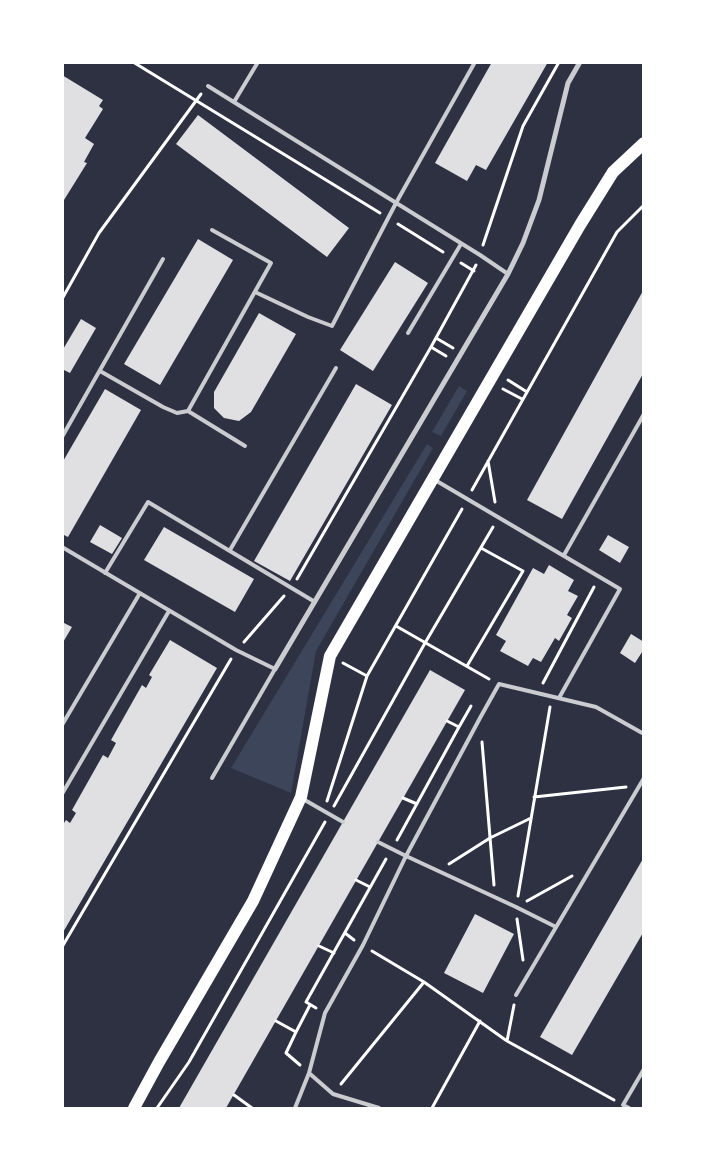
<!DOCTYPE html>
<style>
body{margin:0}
#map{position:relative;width:706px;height:1171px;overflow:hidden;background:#2d3142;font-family:"Golos Text",sans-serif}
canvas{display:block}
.frame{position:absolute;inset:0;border:64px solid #fff;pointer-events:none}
</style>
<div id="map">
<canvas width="706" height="1171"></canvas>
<div class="frame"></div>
</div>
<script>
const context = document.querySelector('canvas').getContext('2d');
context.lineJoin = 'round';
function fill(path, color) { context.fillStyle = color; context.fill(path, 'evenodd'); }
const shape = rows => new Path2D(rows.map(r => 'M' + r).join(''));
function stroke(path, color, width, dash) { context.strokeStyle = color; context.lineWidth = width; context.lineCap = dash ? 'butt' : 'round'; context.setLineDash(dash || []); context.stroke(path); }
const green = shape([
 [459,386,467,391,441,436,432,432],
 [427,444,433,448,316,651,291,793,231,768]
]);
const building = shape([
 [492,62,548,62,486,170,476,165,467,181,435,163],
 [62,75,103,100,99,106,103,109,85,138,94,144,84,162,87,163,64,200,62,199],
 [198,115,349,228,327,257,176,144],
 [198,239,233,260,160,385,124,364],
 [395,262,428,283,373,371,340,350],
 [644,289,644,372,562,519,527,500],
 [259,313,296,334,251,412,239,421,224,418,214,408,214,392],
 [81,319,96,328,70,373,62,369,62,351],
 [356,384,392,405,290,581,254,561],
 [105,389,141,410,68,537,62,534,62,463],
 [100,525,122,538,112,554,90,542],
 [164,527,254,579,235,612,144,560],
 [608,535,629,547,620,563,599,550],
 [549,565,574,580,568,591,578,596,567,615,572,618,559,641,555,638,541,662,533,658,528,666,500,651,506,641,496,635,533,568,544,574],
 [62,622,72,627,62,644],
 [631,634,644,642,644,649,635,663,620,653],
 [170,640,217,668,62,934,62,826,66,820,70,823,76,813,72,810,103,755,108,758,116,743,111,740,142,685,146,688,152,677,149,675],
 [430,670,465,690,226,1108,179,1108],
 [644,857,644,931,572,1055,540,1037],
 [475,914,514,934,483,993,444,973]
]);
const path = shape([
 [133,62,380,213],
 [398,224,443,252],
 [483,245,523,126,559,62],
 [461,263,474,271],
 [62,299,99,233,201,94],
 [436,338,453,348],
 [431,347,446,356],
 [508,380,527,392],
 [503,389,522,399],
 [488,461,495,502],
 [472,490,617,232,644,205],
 [297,579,431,347,476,265],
 [396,626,489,679],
 [244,642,284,596],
 [343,663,367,676],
 [467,666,523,571,481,548],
 [543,683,594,587],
 [447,721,459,727],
 [482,742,494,885],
 [534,797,626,787],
 [403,798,417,804],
 [327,801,367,676,462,509],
 [334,806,425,643,493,527],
 [397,840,459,727,471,706],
 [449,864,490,838,531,818],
 [356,880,370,887],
 [518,896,550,707],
 [527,901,572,876],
 [517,919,523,960],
 [345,933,354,940],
 [319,946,334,953],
 [62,947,231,659],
 [372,951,424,982,507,1041],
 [514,1005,507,1041,614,1100],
 [316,1008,306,1002,386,859],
 [276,1021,296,1032,286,1053,300,1065],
 [296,1032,310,1005],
 [341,1084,424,982],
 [234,1095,252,1108],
 [157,1108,189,1062,325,822],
 [432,1108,480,1021]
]);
const service = shape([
 [208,86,480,255,508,274],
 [234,102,258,62],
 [255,292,308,317,332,326,396,203,475,62],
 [408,333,461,244],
 [100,371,163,407,177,413,188,411,271,263,212,230],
 [188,411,245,446],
 [62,437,163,259],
 [435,480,620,589,559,698],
 [62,547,236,650,275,669,212,778],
 [230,550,336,368],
 [564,555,644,414],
 [105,573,148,502,315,602],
 [62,725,140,593],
 [62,794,169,611],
 [303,799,343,822],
 [378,842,406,856,516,907,556,927],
 [516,995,644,778],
 [309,1073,333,1094,379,1108],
 [295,1108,309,1073,325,1013,363,945,406,856,480,718,499,684,596,707,644,734],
 [629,1108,623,1105,644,1069]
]);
const minor = shape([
 [275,669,508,274,523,243,539,200,568,83,580,62]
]);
const primary = shape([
 [134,1108,159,1062,253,901,301,797,330,656,580,225,613,172,644,143]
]);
fill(green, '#3c4559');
fill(building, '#e0e0e3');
stroke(path, '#fff', 3);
stroke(service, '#caccd0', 4);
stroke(minor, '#caccd0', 5);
stroke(primary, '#fff', 12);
</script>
